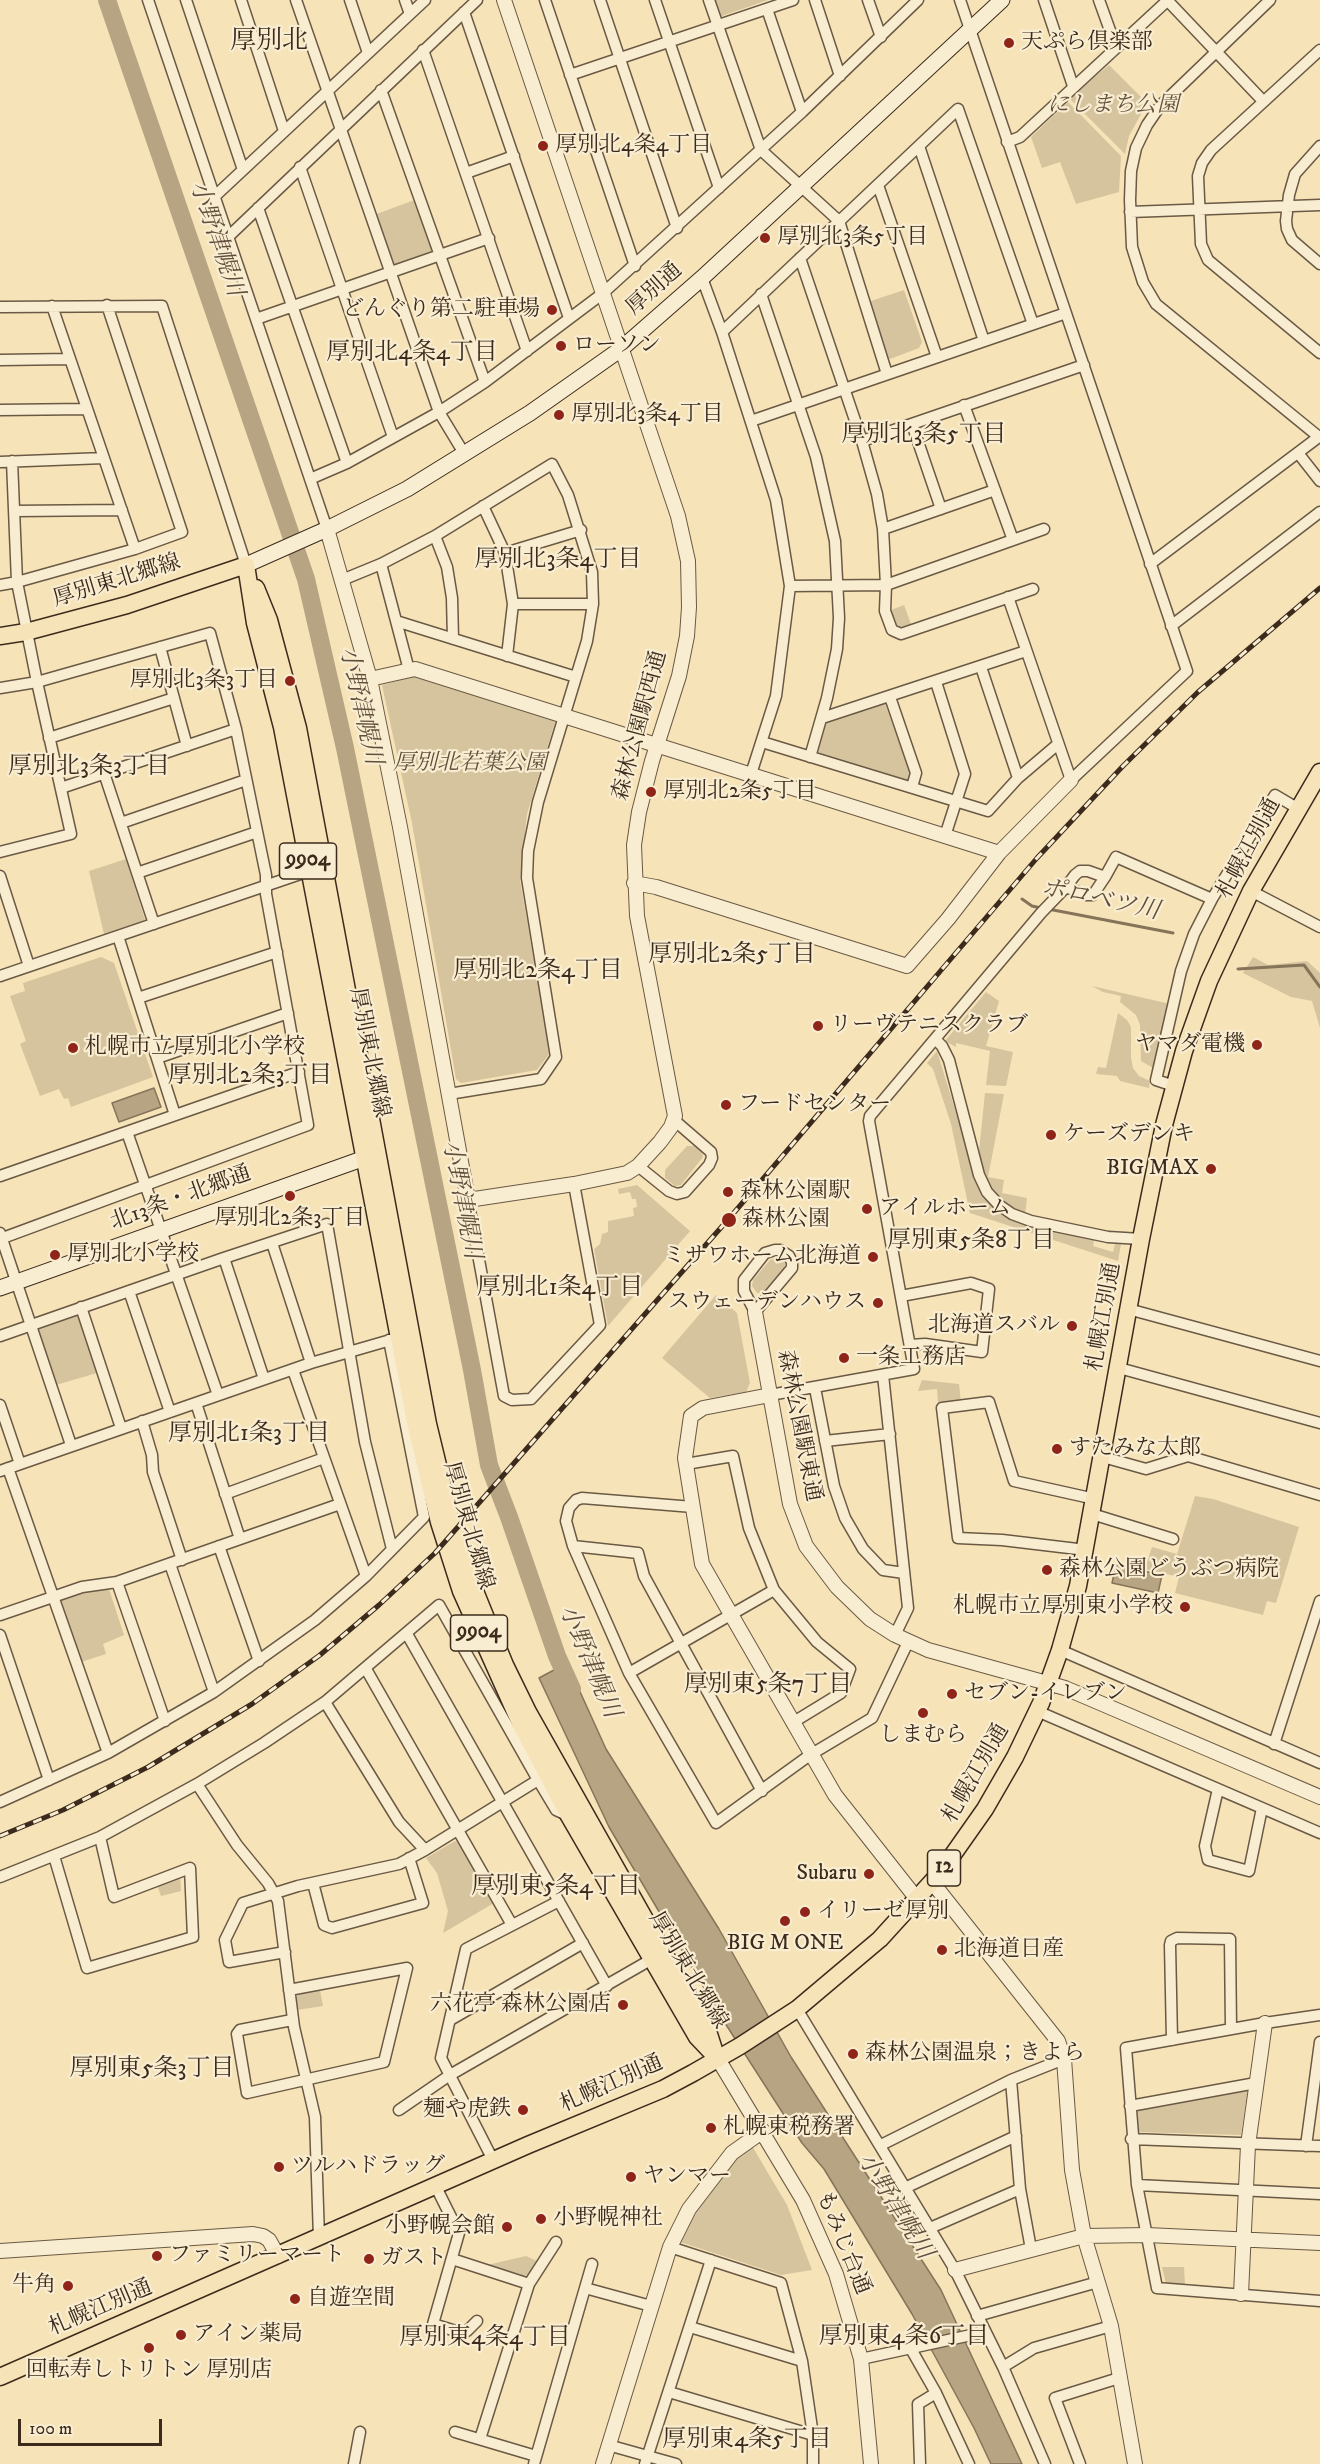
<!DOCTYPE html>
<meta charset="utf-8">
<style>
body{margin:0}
#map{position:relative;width:1320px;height:2464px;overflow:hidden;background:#f6e3b8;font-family:"IM FELL DW Pica",serif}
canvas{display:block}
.scale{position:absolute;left:18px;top:2419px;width:144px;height:27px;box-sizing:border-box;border:3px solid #3c2b1d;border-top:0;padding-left:8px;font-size:18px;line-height:21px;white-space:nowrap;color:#3c2b1d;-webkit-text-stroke:4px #f9edd1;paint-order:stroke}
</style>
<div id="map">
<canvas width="1320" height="2464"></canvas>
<div class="scale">100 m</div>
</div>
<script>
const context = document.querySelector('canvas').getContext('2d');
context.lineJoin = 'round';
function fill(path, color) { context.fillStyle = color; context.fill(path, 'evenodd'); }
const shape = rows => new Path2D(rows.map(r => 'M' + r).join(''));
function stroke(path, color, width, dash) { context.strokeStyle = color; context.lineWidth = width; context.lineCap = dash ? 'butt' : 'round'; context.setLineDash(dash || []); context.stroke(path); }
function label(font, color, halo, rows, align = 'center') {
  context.font = font + ' "IM FELL DW Pica","Noto Serif JP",serif'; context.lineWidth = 4.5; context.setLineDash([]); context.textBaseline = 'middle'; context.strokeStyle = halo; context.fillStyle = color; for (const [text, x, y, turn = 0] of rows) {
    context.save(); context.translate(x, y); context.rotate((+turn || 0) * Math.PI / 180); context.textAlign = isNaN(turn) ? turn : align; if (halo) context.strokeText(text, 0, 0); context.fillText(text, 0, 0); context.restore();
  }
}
const green = shape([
 [713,0,768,0,719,17],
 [1109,65,1147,103,1129,136,1125,154,1069,98],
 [1068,102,1121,156,1119,192,1076,204,1060,162,1042,168,1031,137],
 [420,198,440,255,390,272,371,216],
 [904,290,922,342,919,348,890,359,886,357,868,302],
 [904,605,911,624,902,627,896,624,891,610],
 [416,676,556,719,527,814,520,880,550,1053,537,1070,461,1083,456,1079,412,823,382,685],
 [884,701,910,773,907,781,815,752,826,719],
 [126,859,145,920,104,934,89,871],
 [101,957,114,963,153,1077,71,1107,68,1098,64,1099,59,1089,40,1096,20,1044,26,1041,10,996,25,991,23,983],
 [1253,957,1268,965,1307,961,1320,973,1320,1028,1312,1001,1291,997,1243,973],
 [1092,986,1170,1004,1155,1069,1141,1061,1140,1025,1136,1015,1120,1002,1121,996,1103,992],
 [986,992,999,1001,986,1046,1013,1052,1006,1086,986,1085,990,1051,956,1043,956,1047,945,1041],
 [1118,1013,1127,1020,1131,1027,1131,1058,1133,1068,1139,1076,1150,1081,1149,1088,1120,1081,1117,1076,1096,1074,1098,1067,1106,1068],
 [937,1051,977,1181,981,1191,993,1208,1015,1221,1094,1240,1093,1246,1113,1252,1115,1244,1121,1244,1118,1261,970,1213,951,1124,933,1069,927,1063],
 [985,1093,1004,1094,988,1177,1004,1180,1002,1193,1027,1198,1025,1215,1006,1206,989,1187,985,1175,979,1151],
 [687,1146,694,1146,702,1153,703,1157,681,1185,675,1186,665,1178,665,1170],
 [637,1185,690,1231,608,1326,594,1249,600,1244,602,1234,608,1232,608,1221,634,1216,633,1208,637,1207,636,1199,632,1199,630,1192,619,1194,618,1189],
 [779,1257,785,1263,784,1272,765,1292,757,1293,752,1286,753,1280,770,1260],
 [716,1295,737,1313,750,1383,746,1392,710,1398,662,1358],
 [77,1312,97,1373,56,1385,37,1327],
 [922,1380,959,1384,961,1402,938,1403,937,1389,918,1391],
 [1195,1496,1213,1499,1299,1527,1276,1603,1267,1601,1263,1615,1175,1593,1179,1577,1145,1569,1152,1547,1177,1554],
 [109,1589,124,1635,103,1644,106,1654,81,1662,61,1599,86,1591],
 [455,1841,459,1842,494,1903,443,1933,448,1911,437,1873,426,1858],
 [180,1874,181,1891,161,1896,156,1882],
 [320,1990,323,2006,297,2010,296,1998,298,1994],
 [1248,2088,1241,2135,1137,2132,1137,2108],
 [752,2146,787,2205,812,2270,781,2275,680,2242,693,2209,737,2156],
 [526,2256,537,2261,528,2275,523,2276,487,2265],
 [1162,2267,1184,2267,1185,2285,1166,2284]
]);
const water = shape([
 [154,1088,161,1107,119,1122,112,1103,154,1088],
 [1116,1565,1162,1575,1158,1593,1112,1583,1116,1565],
 [567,1663,606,1749,719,1929,791,2057,941,2290,1022,2464,991,2464,974,2428,912,2314,824,2169,802,2143,723,2020,609,1827,539,1678,567,1663]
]);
const stream = shape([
 [1022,899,1032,906,1041,908],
 [1048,909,1173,933],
 [1238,969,1304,965,1320,987]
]);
const river = shape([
 [107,0,306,579,345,748,472,1370,489,1465,509,1517,557,1656,572,1689]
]);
const minor = shape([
 [148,0,327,529],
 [186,0,243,170],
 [241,0,284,131],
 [296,0,439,412,465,455],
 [350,0,368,53],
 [405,0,410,14],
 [545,0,635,266],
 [600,0,677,228],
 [655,0,719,188],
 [709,0,761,150,839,221,887,374],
 [815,0,840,76],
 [868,0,881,37],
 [960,0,1187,671,1071,780,1008,597],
 [1044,0,1073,86],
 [1099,0,1116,47],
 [1167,0,1263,101],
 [1270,0,1160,106,1147,125,1136,148,1131,171,1130,200,1132,247,1143,282,1156,304,1319,437],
 [767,9,802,112],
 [464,12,569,318],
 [423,50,527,351],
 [1320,50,1211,150,1202,163,1198,176,1201,244,1208,260,1320,353],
 [570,75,793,0],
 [381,90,485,382],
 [1007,142,1020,137,1168,0],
 [919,146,984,341],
 [1320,146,1295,174,1289,195,1286,221,1287,229,1292,240,1320,264],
 [300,167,393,437],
 [466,173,514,156],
 [878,185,937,357],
 [214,197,425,0],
 [258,208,347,463],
 [1130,212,1320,205],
 [228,237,477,0],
 [800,258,862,441,877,494,883,529,886,585,885,611,892,630,901,634,1033,589],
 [702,278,722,332,776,500,790,586,776,696,751,774],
 [761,294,816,457,835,541,839,618,837,649,827,698,810,757],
 [52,306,135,549],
 [0,307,162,306,246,565],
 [256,319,489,238],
 [722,332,958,109,1033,324],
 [0,360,70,359],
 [964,405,1013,540],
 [0,410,87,409],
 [751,421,1066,313],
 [912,424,941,509],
 [862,441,1084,365],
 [1298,453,1320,481],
 [0,462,104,458],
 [310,479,347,463,439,412,485,382,602,294,802,112,918,0],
 [483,506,505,553,513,604,507,656],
 [14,511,122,510],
 [883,529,995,490],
 [435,536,447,567,452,598,453,639],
 [505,553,581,530],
 [381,564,409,670],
 [1150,564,1320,436],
 [342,580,381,564,435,536,552,464,568,495,592,572,593,604,587,641,538,802,528,851,527,878,556,1057,541,1079,449,1094],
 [0,585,17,582,135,549,182,532,107,305],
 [790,586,886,585,1044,529],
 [513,604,593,604],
 [396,621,576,677],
 [1171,626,1320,512],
 [160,647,187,746],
 [981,667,1018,778],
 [936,682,965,774,945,836],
 [0,688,37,682,210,633,236,729,266,875,266,894,308,1125,0,1239],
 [890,697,916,773,912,787],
 [822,718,1026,651],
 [49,738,174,698],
 [762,742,988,811,1018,778,1058,744],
 [104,773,154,924],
 [61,788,236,729],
 [121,823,246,780],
 [0,852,71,834,37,682,17,582,12,461],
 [137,873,257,832],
 [0,876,29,966],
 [1066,887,1086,895,1093,895,1105,877],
 [1251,891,1320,927],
 [118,936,175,1115],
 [0,976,315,869],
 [138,998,277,952],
 [936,1040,942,1046,949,1060,979,1175,987,1192,999,1205,1012,1214,1031,1221,1108,1237,1141,1239],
 [157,1058,288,1013],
 [1174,1086,1156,1080,1181,971,1194,934,1212,899,1275,795,1297,808],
 [127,1132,218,1395],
 [638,1166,669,1191,677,1194,685,1192,709,1165,712,1158,711,1152,674,1120],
 [0,1176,299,1072],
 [468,1200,504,1396,512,1400,531,1399,600,1325,574,1184],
 [0,1233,71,1445],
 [272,1243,311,1363],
 [775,1250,780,1250,789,1256,792,1262,792,1268,755,1312,744,1291,744,1280,765,1253,775,1250],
 [224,1258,264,1379],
 [129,1291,170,1412],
 [901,1296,971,1283,989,1289,982,1352,925,1344,910,1345],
 [81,1307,121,1428],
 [1128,1309,1320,1361],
 [0,1336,224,1258,327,1224,365,1442,392,1549],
 [1119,1368,1320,1423],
 [293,1370,366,1576],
 [883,1375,908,1608,895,1635],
 [815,1388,834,1486,845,1518,863,1549,883,1570,904,1573],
 [770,1395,914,1369,869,1121,870,1116,1041,913,1066,887,1075,875,1080,871,1088,871,1105,877,1116,857,1212,899],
 [196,1403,240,1539],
 [0,1405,20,1464],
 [142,1421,152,1455,153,1472,182,1560],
 [825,1441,890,1434],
 [1103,1457,1146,1469,1188,1456,1320,1495],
 [686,1464,733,1456,749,1528,774,1590,817,1642,850,1669,841,1693,792,1723],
 [8,1468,108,1753],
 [0,1471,311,1363,394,1339],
 [225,1494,324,1458],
 [693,1507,582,1498,576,1500,569,1508,566,1521,573,1546,629,1673,716,1823,810,1755,872,1718,909,1640],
 [1092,1514,1173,1539],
 [219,1546,259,1661],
 [573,1546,638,1553,644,1576,762,1791],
 [1086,1550,1002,1540,958,1538,942,1408,989,1402,1014,1481,1095,1499],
 [170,1564,214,1692],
 [117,1582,165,1721],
 [0,1615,82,1587,117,1582,340,1504],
 [407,1634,607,1986],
 [0,1635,49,1780],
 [1060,1650,1320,1763],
 [366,1669,512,1925],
 [629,1673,774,1590],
 [325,1702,399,1822,425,1850,538,1780,556,1810,569,1816],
 [1037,1711,1320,1833],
 [1274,1744,1320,1601],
 [197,1784,237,1845,268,1883,278,1901,294,2027,315,2117,319,2238],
 [1218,1789,1205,1846,1208,1860,1249,1871,1262,1808],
 [0,1802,108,1753,214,1692,315,1620,366,1576,424,1517,389,1340],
 [54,1856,87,1968,193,1937,190,1868,114,1897,100,1837],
 [0,1877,100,1837,197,1784,264,1743,325,1702,439,1605,538,1780],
 [313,1883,324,1925,332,1928,423,1903,409,1858],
 [285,1952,229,1962,225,1940,243,1903,298,1886,399,1864,425,1850],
 [289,1990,407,1968,384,2062,247,2093,237,2034,240,2030,292,2020],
 [797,2009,955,2270,1003,2367,1045,2464],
 [1320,2015,1265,2023,1126,2048,1137,2185,1157,2288,1320,2301],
 [450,2020,583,1943],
 [1172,2040,1170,1945,1171,1941,1177,1938,1230,1939,1231,2029],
 [1011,2080,1020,2189,1031,2249],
 [1130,2106,1256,2083],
 [399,2110,450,2075,652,1959],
 [1131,2139,1320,2146],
 [881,2145,1011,2080,1064,2059],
 [1306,2146,1320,2042],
 [493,2160,441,2058,466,1949,559,1901],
 [1137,2185,1320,2194],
 [436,2187,459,2233,433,2324,459,2332,467,2331,477,2321],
 [907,2187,1016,2136],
 [930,2228,1020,2189],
 [670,2247,781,2283,802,2361,813,2435,813,2464],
 [452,2259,529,2284],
 [585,2288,651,2306],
 [977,2316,1098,2282],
 [690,2327,802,2361],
 [911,2349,936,2393,969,2464],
 [861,2359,985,2332],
 [1003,2367,1034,2348,1111,2326],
 [669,2392,813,2435],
 [455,2432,536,2456],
 [480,2439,529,2284,556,2242],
 [608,2445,676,2464],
 [354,2464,360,2432],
 [534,2464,592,2264],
 [645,2464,711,2260],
 [920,2464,918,2404,936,2393],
 [1080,2464,1055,2398,1119,2378]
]);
const tertiary = shape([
 [327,529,370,679,400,827,468,1200,574,1184,627,1173,638,1166,660,1142,671,1127,675,1116,637,916,634,845,639,812,652,761,679,676,687,636,689,607,688,561,678,516,504,0],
 [370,679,415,669,999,853],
 [634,883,656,887,907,966,948,919,999,853,1071,780],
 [755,1312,790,1504,806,1546,837,1587,870,1619,895,1635,928,1650,1065,1688,1320,1797],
 [770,1395,703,1408,691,1416,685,1458,702,1564,835,1795,917,1899],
 [932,1882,1058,2041,1064,2059,1072,2170,1084,2236,1111,2326,1135,2464],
 [718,2059,803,2200,836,2274,861,2359,871,2464],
 [0,2251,253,2234,263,2236,269,2240,278,2256],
 [955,2270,1084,2236,1147,2235,1320,2243],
 [1241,2294,1248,2145,1265,2023],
 [603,2464,670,2247,689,2209,732,2153,763,2131]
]);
const secondary = shape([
 [246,565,327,529,407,489,530,413,621,349,702,278,1002,0],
 [0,1288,376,1154]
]);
const primary = shape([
 [246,565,255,623,282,727,416,1427,439,1522,461,1591,521,1725,569,1816,697,2037,718,2059],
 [256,588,269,620,298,728,428,1424,450,1515,473,1586,505,1665,528,1712,708,2031,715,2053],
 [0,636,26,632,127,605,246,565]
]);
const trunk = shape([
 [0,2377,528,2145,663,2089,693,2073,740,2046,797,2009,880,1939,940,1873,985,1809,1015,1757,1041,1703,1060,1650,1078,1586,1141,1239,1164,1125,1184,1051,1209,981,1251,891,1320,772]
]);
const rail = shape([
 [0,1836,63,1810,148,1767,252,1704,320,1655,379,1605,435,1553,732,1215,1037,858,1123,766,1198,692,1320,588]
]);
const markers = [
 [1009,43,6,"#8f2418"],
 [543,146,6,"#8f2418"],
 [765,238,6,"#8f2418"],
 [552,310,6,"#8f2418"],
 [561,346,6,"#8f2418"],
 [559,415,6,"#8f2418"],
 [290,681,6,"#8f2418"],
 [651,792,6,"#8f2418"],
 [818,1026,6,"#8f2418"],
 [1257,1045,6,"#8f2418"],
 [73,1048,6,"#8f2418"],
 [726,1105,6,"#8f2418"],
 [1051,1135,6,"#8f2418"],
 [1211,1169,6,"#8f2418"],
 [728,1192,6,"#8f2418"],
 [290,1196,6,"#8f2418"],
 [867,1209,6,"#8f2418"],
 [729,1220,8,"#8f2418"],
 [55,1255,6,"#8f2418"],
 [873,1257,6,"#8f2418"],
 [878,1303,6,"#8f2418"],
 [1072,1326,6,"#8f2418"],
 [844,1358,6,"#8f2418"],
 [1057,1449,6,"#8f2418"],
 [1047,1570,6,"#8f2418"],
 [1185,1607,6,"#8f2418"],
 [952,1694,6,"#8f2418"],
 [923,1713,6,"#8f2418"],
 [869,1874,6,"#8f2418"],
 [805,1912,6,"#8f2418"],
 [785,1921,6,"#8f2418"],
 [942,1950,6,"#8f2418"],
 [623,2005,6,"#8f2418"],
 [853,2054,6,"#8f2418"],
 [523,2110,6,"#8f2418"],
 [711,2128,6,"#8f2418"],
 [279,2167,6,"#8f2418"],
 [631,2177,6,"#8f2418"],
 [541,2219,6,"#8f2418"],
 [507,2227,6,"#8f2418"],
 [157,2256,6,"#8f2418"],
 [369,2259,6,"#8f2418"],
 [68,2286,6,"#8f2418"],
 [295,2299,6,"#8f2418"],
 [181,2335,6,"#8f2418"],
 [149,2348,6,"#8f2418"]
];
const shields = [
 [308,861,57],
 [479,1633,57],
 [944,1868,33]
];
const shieldNames = [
 ["9904",308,861],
 ["9904",479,1633],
 ["12",944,1868]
];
const poiNames = [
 ["天ぷら倶楽部",1021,43],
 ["厚別北4条4丁目",555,146],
 ["厚別北3条5丁目",777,238],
 ["どんぐり第二駐車場",540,310,"right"],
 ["ローソン",573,346],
 ["厚別北3条4丁目",571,415],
 ["厚別北3条3丁目",278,681,"right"],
 ["厚別北2条5丁目",663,792],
 ["リーヴテニスクラブ",830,1026],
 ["ヤマダ電機",1245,1045,"right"],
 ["札幌市立厚別北小学校",85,1048],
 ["フードセンター",738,1105],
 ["ケーズデンキ",1063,1135],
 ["BIG MAX",1199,1169,"right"],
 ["森林公園駅",740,1192],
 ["アイルホーム",879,1209],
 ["厚別北2条3丁目",290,1219,"center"],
 ["森林公園",742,1220],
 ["厚別北小学校",67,1255],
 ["ミサワホーム北海道",861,1257,"right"],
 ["スウェーデンハウス",866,1303,"right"],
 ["北海道スバル",1060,1326,"right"],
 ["一条工務店",856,1358],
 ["すたみな太郎",1069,1449],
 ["森林公園どうぶつ病院",1059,1570],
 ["札幌市立厚別東小学校",1173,1607,"right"],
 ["セブン-イレブン",964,1694],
 ["しまむら",923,1736,"center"],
 ["Subaru",857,1874,"right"],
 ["イリーゼ厚別",817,1912],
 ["BIG M ONE",785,1944,"center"],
 ["北海道日産",954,1950],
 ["六花亭 森林公園店",611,2005,"right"],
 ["森林公園温泉；きよら",865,2054],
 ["麺や虎鉄",511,2110,"right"],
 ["札幌東税務署",723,2128],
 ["ツルハドラッグ",291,2167],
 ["ヤンマー",643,2177],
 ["小野幌神社",553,2219],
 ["小野幌会館",495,2227,"right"],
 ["ファミリーマート",169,2256],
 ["ガスト",381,2259],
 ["牛角",56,2286,"right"],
 ["自遊空間",307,2299],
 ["アイン薬局",193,2335],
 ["回転寿しトリトン 厚別店",149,2371,"center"]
];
const parkNames = [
 ["にしまち公園",1113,106],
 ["厚別北若葉公園",470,764]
];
const streetNames = [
 ["厚別通",655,290,-42],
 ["厚別東北郷線",117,582,-17],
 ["森林公園駅西通",641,726,-75],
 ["札幌江別通",1250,849,-62],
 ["厚別東北郷線",368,1053,79],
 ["北13条・北郷通",181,1199,-20],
 ["札幌江別通",1105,1317,-80],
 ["森林公園駅東通",798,1426,79],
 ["厚別東北郷線",467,1526,74],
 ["札幌江別通",977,1774,-60],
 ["厚別東北郷線",687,1971,59],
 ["札幌江別通",612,2085,-24],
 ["もみじ台通",842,2243,68],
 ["札幌江別通",101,2309,-23]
];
const waterNames = [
 ["小野津幌川",215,239,71],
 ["小野津幌川",359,706,77],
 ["ポロベツ川",1100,901,12],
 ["小野津幌川",460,1200,79],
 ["小野津幌川",588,1662,67],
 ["小野津幌川",894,2207,58]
];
const neighbourhoodNames = [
 ["厚別北4条4丁目",412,354],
 ["厚別北3条5丁目",924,436],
 ["厚別北3条4丁目",558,561],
 ["厚別北3条3丁目",89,768],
 ["厚別北2条5丁目",732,956],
 ["厚別北2条4丁目",538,972],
 ["厚別北2条3丁目",250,1077],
 ["厚別東5条8丁目",971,1242],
 ["厚別北1条4丁目",560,1289],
 ["厚別北1条3丁目",249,1435],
 ["厚別東5条7丁目",768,1686],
 ["厚別東5条4丁目",556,1888],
 ["厚別東5条3丁目",152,2070],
 ["厚別東4条6丁目",904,2338],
 ["厚別東4条4丁目",485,2339],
 ["厚別東4条5丁目",747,2441]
];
const quarterNames = [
 ["厚別北",269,43]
];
fill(green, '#d6c49e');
fill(water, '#b7a483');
stroke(water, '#86745a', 1.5);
stroke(stream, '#86745a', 3);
stroke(river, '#b7a483', 18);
stroke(minor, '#6a5944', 13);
stroke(tertiary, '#6a5944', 16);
stroke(secondary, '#3c2b1d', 17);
stroke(primary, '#3c2b1d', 19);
stroke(trunk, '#3c2b1d', 19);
stroke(minor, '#f9edd1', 10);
stroke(tertiary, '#f9edd1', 14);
stroke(secondary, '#f9edd1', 15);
stroke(primary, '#f6e3b8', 16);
stroke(trunk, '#f6e3b8', 16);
stroke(rail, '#3c2b1d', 5);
stroke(rail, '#f9edd1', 3, [9]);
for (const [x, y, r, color] of markers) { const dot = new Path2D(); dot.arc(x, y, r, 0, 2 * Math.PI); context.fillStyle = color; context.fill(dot); stroke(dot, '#f9edd1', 2); }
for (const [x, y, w] of shields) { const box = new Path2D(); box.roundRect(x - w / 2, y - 18, w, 36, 4.5); context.fillStyle = '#f9edd1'; context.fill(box); stroke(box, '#3c2b1d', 1.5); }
label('bold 21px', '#3c2b1d', null, shieldNames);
label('22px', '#3c2b1d', '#f9edd1', poiNames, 'left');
label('italic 22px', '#62513d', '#f9edd1', parkNames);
label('22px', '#3c2b1d', '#f9edd1', streetNames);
label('italic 24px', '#614f3c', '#f9edd1', waterNames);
label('24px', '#3c2b1d', '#f9edd1', neighbourhoodNames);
label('26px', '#3c2b1d', '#f9edd1', quarterNames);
</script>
